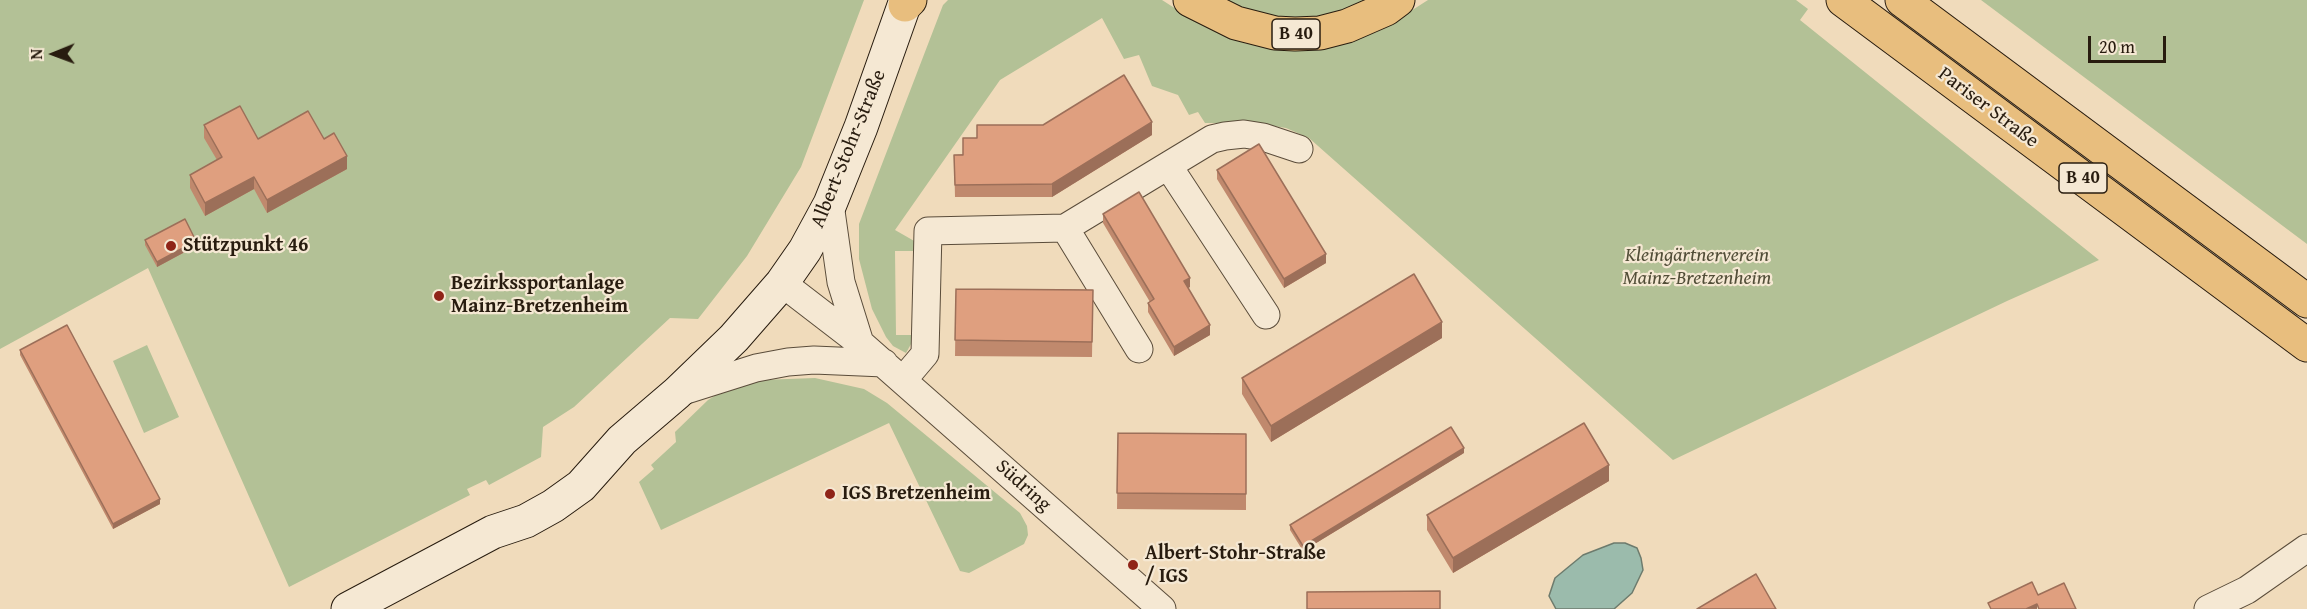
<!DOCTYPE html>
<meta charset="utf-8">
<style>
body{margin:0}
#map{position:relative;width:2307px;height:609px;overflow:hidden;background:#f0dbbb;font-family:"Gentium Book Plus",serif}
canvas{display:block}
.north{position:absolute;left:24px;top:24px;width:60px;height:60px;-webkit-text-stroke:4px #f5e8d3;paint-order:stroke;rotate:269deg;font-size:16px;font-weight:700;line-height:24px;text-align:center;color:#281c0f}
.north::after{content:'';display:block;margin:auto;width:21px;height:27px;background:#281c0f;clip-path:polygon(50% 0,100% 100%,50% 72%,0 100%)}
.scale{position:absolute;left:2088px;top:36px;width:78px;height:27px;box-sizing:border-box;border:3px solid #281c0f;border-top:0;padding-left:8px;font-size:18px;line-height:21px;white-space:nowrap;color:#281c0f;-webkit-text-stroke:4px #f5e8d3;paint-order:stroke}
</style>
<div id="map">
<canvas width="2307" height="609"></canvas>
<div class="north">N</div>
<div class="scale">20 m</div>
</div>
<script>
const context = document.querySelector('canvas').getContext('2d');
context.lineJoin = 'round';
function fill(path, color) { context.fillStyle = color; context.fill(path, 'evenodd'); }
const shape = rows => new Path2D(rows.map(r => 'M' + r).join(''));
function stroke(path, color, width, dash) { context.strokeStyle = color; context.lineWidth = width; context.lineCap = dash ? 'butt' : 'round'; context.setLineDash(dash || []); context.stroke(path); }
function label(font, color, halo, rows, align = 'center') {
  context.font = font + ' "Gentium Book Plus",serif'; context.lineWidth = 4.5; context.setLineDash([]); context.textBaseline = 'middle'; context.strokeStyle = halo; context.fillStyle = color; for (const [text, x, y, turn = 0] of rows) {
    context.save(); context.translate(x, y); context.rotate((+turn || 0) * Math.PI / 180); context.textAlign = isNaN(turn) ? turn : align; if (halo) context.strokeText(text, 0, 0); context.fillText(text, 0, 0); context.restore();
  }
}
const green = shape([
 [0,0,864,0,801,167,747,256,698,319,670,318,574,407,543,427,541,457,489,485,486,480,467,489,470,495,289,587,148,268,0,349],
 [948,0,1162,0,1198,23,1244,43,1276,49,1307,50,1348,43,1381,30,1428,0,1796,0,1808,9,1800,20,2099,260,2007,301,1673,460,1309,138,1286,128,1254,123,1205,123,1198,112,1189,115,1178,95,1152,86,1139,55,1124,59,1102,18,1000,80,895,230,916,242,915,251,895,251,896,335,916,335,906,353,893,346,886,337,872,309,859,259,859,224,943,5],
 [1216,0,1370,0,1350,9,1320,17,1286,19,1246,12],
 [1981,0,2307,0,2307,244],
 [147,345,179,417,144,433,113,361],
 [815,378,864,389,887,403,1020,513,1027,526,1028,535,1024,544,969,573,960,571,889,423,661,530,639,482,654,469,651,465,676,442,675,432,708,400,721,392,760,380]
]);
const water = shape([
 [1614,543,1625,543,1637,548,1641,558,1643,570,1632,593,1614,609,1556,609,1549,596,1555,578,1583,555,1614,543]
]);
const street = shape([
 [1169,167,1266,315],
 [830,204,841,282,860,343],
 [1065,228,1139,349],
 [782,283,860,343,1162,609],
 [903,380,925,354,928,231,1065,228,1212,139,1225,136,1244,134,1263,137,1299,149],
 [677,393,756,368,788,362,814,360,884,363],
 [2208,609,2247,590,2307,548]
]);
const secondary = shape([
 [348,609,493,532,526,521,553,506,581,486,622,440,677,393,734,338,782,283,805,250,830,204,861,127,906,0]
]);
const highway = shape([
 [1190,0,1236,23,1275,33,1295,34,1320,33,1347,26,1386,9,1398,0],
 [1843,0,2307,345],
 [1902,0,2307,301],
 [905,5,910,0]
]);
const wall = shape([
 [204,125,258,139,324,139,347,169,267,213,254,189,205,216,190,188,190,175,217,160,204,138],
 [1152,135,1052,197,955,197,954,155],
 [1217,170,1326,263,1284,288,1217,179],
 [1103,214,1190,287,1188,288,1210,335,1174,356,1148,312,1148,303,1150,302,1103,223],
 [145,240,196,246,157,267,145,245],
 [956,289,1093,290,1092,357,955,356],
 [1442,338,1271,442,1242,394,1242,378],
 [20,350,160,504,113,529,20,355],
 [1118,433,1246,434,1246,510,1117,509],
 [1464,453,1303,551,1290,530,1290,525],
 [1609,481,1453,573,1427,530,1427,515]
]);
const shadedWall = shape([
 [1152,122,1152,135,1052,197,1052,184],
 [347,156,347,169,267,213,267,200],
 [254,177,254,189,205,216,205,203],
 [196,241,196,246,157,267,157,262],
 [1326,254,1326,263,1284,288,1284,279],
 [1190,278,1190,287,1184,290,1184,281],
 [1442,322,1442,338,1271,442,1271,426],
 [1210,325,1210,335,1174,356,1174,347],
 [1464,448,1464,453,1303,551,1303,546],
 [1609,465,1609,481,1453,573,1453,558],
 [160,499,160,504,113,529,113,524],
 [2037,604,2037,609,2026,609]
]);
const building = shape([
 [1124,75,1152,122,1052,184,955,185,954,155,963,155,963,138,977,138,977,125,1043,125,1124,75],
 [240,106,258,139,308,111,324,139,334,133,347,156,267,200,254,177,205,203,190,175,222,157,204,125,240,106],
 [1259,144,1326,254,1284,279,1217,170,1259,144],
 [1139,192,1190,278,1184,281,1210,325,1174,347,1148,303,1154,299,1103,214,1139,192],
 [185,219,196,241,157,262,145,240,185,219],
 [1414,274,1442,322,1271,426,1242,378,1414,274],
 [956,289,1093,290,1092,342,955,340,956,289],
 [67,325,160,499,113,524,20,350,67,325],
 [1584,423,1609,465,1453,558,1427,515,1584,423],
 [1451,427,1464,448,1303,546,1290,525,1451,427],
 [1118,433,1246,434,1246,494,1117,493,1118,433],
 [1756,574,1776,609,1697,609,1756,574],
 [2032,582,2038,595,2064,583,2076,609,2039,609,2037,604,2026,609,1991,609,1988,603,2032,582],
 [1440,591,1440,609,1307,609,1307,592,1440,591]
]);
const markers = [
 [171,246,6,"#8f2418"],
 [439,296,6,"#8f2418"],
 [830,494,6,"#8f2418"],
 [1133,565,6,"#8f2418"]
];
const shields = [
 [1296,34,48],
 [2083,178,48]
];
const shieldNames = [
 ["B 40",1296,34],
 ["B 40",2083,178]
];
const streetNames = [
 ["Pariser Straße",1988,108,37],
 ["Albert-Stohr-Straße",849,149,-68],
 ["Südring",1023,486,42]
];
const poiNames = [
 ["Stützpunkt 46",183,246],
 ["Bezirkssportanlage",451,284],
 ["Mainz-Bretzenheim",451,307],
 ["IGS Bretzenheim",842,494],
 ["Albert-Stohr-Straße",1145,554],
 ["/ IGS",1145,577]
];
const parkNames = [
 ["Kleingärtnerverein",1697,256],
 ["Mainz-Bretzenheim",1697,279]
];
fill(green, '#b3c196');
fill(water, '#9bbbac');
stroke(water, '#6d7b6d', 1.5);
stroke(street, '#5a4c3a', 29);
stroke(secondary, '#281c0f', 35);
stroke(highway, '#281c0f', 35);
stroke(street, '#f5e8d3', 27);
stroke(secondary, '#f5e8d3', 33);
stroke(highway, '#e8be7e', 33);
fill(wall, '#c0896d');
fill(shadedWall, '#9c6f59');
fill(building, '#df9f7f');
stroke(building, '#9c6f59', 1.5);
for (const [x, y, r, color] of markers) { const dot = new Path2D(); dot.arc(x, y, r, 0, 2 * Math.PI); context.fillStyle = color; context.fill(dot); stroke(dot, '#f5e8d3', 2); }
for (const [x, y, w] of shields) { const box = new Path2D(); box.roundRect(x - w / 2, y - 15, w, 30, 4.5); context.fillStyle = '#f5e8d3'; context.fill(box); stroke(box, '#281c0f', 1.5); }
label('bold 18px', '#281c0f', null, shieldNames);
label('20px', '#281c0f', '#f5e8d3', streetNames);
label('bold 20px', '#281c0f', '#f5e8d3', poiNames, 'left');
label('italic 20px', '#524e38', '#f5e8d3', parkNames);
</script>
